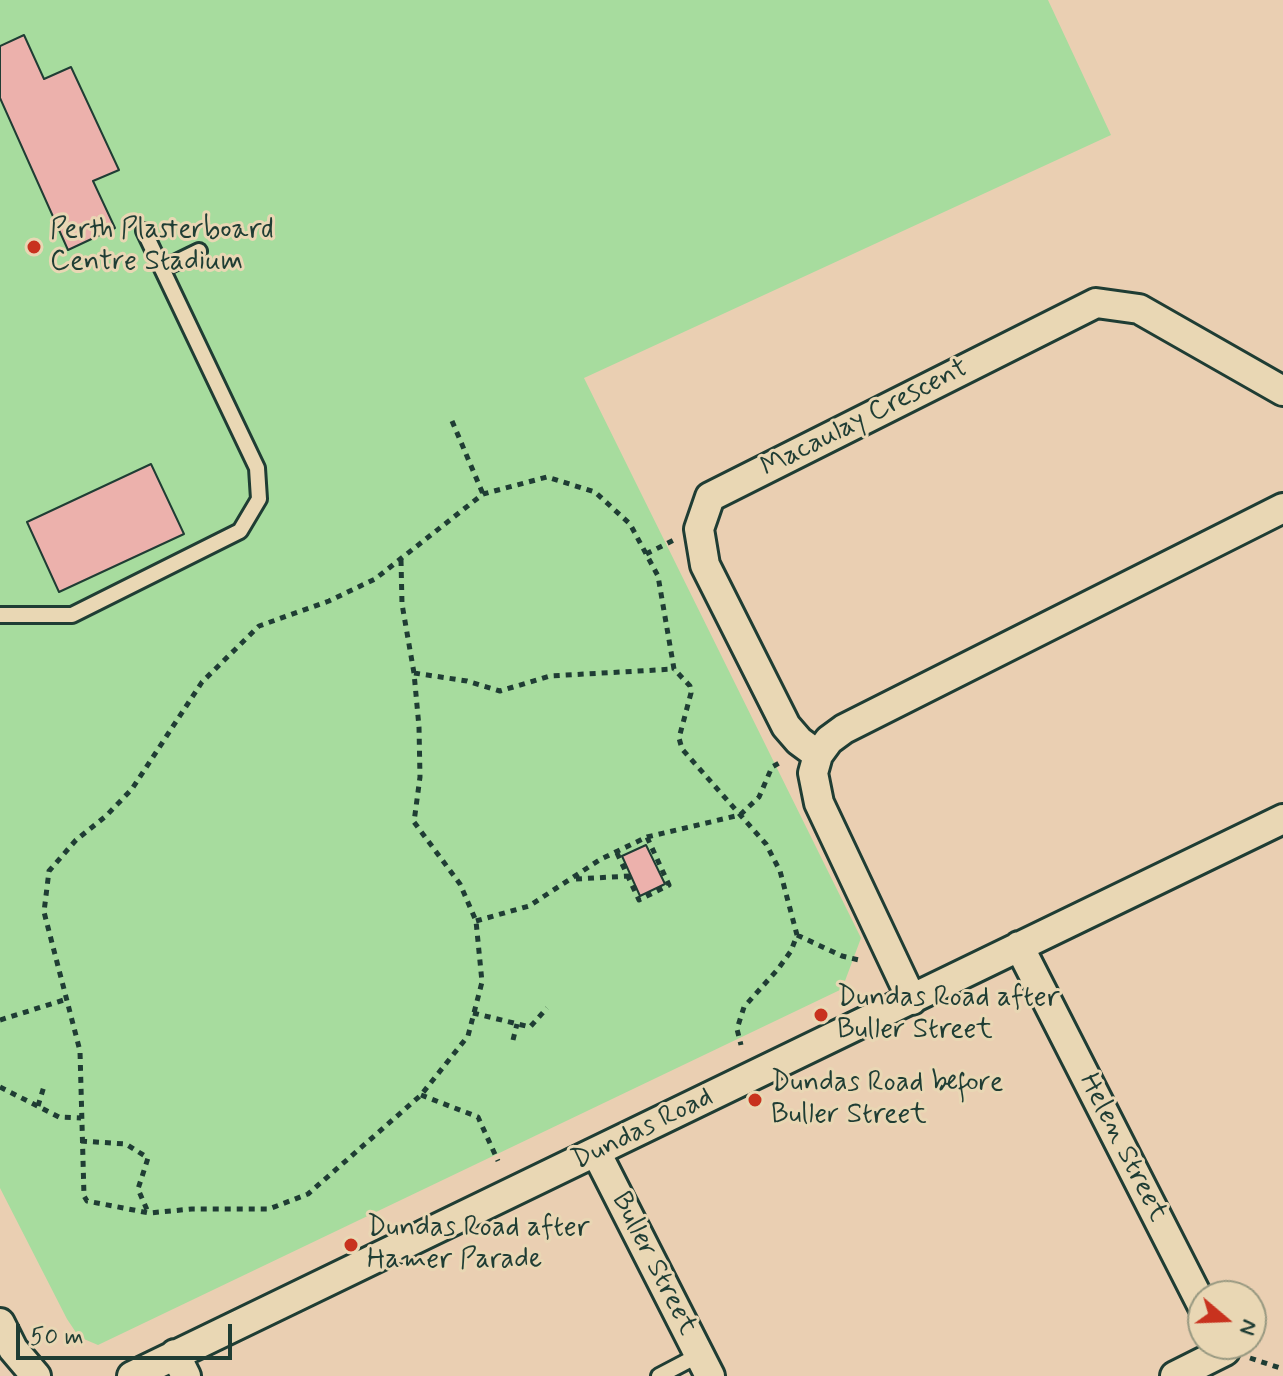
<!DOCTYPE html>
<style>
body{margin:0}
#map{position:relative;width:1283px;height:1376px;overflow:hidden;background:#eacfb2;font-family:Mynerve,sans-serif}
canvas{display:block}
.north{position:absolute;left:1187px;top:1280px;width:80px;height:80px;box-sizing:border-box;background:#e9d7b4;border:2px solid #989981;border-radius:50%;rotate:109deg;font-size:22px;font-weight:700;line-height:32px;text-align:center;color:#1f3d34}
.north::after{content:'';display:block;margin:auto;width:28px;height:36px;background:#c8321e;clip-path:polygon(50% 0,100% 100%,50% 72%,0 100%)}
.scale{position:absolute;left:16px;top:1324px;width:216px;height:36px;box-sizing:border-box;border:4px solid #1f3d34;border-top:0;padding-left:10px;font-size:24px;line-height:28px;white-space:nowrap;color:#1f3d34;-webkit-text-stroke:6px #e9d7b4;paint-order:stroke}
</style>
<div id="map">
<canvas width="1283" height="1376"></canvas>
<div class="north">N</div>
<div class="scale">50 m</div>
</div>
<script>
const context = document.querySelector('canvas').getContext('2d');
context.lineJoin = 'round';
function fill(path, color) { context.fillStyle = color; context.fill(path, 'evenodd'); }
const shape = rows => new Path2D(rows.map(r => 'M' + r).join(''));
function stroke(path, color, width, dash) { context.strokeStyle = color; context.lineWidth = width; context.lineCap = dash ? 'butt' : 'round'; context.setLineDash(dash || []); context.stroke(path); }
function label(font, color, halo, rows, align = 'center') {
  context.font = font + ' Mynerve,sans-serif'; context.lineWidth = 6; context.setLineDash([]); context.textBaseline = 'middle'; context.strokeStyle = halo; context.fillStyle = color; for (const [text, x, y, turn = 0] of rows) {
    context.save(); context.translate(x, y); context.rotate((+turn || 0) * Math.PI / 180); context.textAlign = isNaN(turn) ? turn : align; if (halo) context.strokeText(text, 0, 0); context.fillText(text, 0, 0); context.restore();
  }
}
const green = shape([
 [0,0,1048,0,1111,135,584,378,861,938,842,989,98,1345,79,1337,67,1319,0,1188]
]);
const building = shape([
 [24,35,44,79,71,67,119,170,93,181,115,228,68,250,0,98,0,46,24,35],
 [151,464,184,534,59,592,27,522,151,464],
 [646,845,665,884,640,896,622,856,646,845]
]);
const path = shape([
 [452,421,483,494],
 [646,554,674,540],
 [401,560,402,604,414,673,419,727,420,777,414,822,460,884,476,921,482,982,468,1036,421,1095,308,1194,269,1209,192,1209,149,1213,87,1201,84,1196,80,1051,44,912,49,871,76,840,106,816,132,789,202,682,259,626,329,601,375,579,483,494,547,477,595,492,630,524,658,576,674,669,690,686,691,693,679,738,682,749,766,844,780,871,797,935,791,951,778,969,744,1007,737,1029,741,1045],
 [414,673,467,681,500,691,550,676,674,669],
 [617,853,639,900,669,885,647,837],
 [576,879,630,876],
 [476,921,529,906,601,859,647,837,740,815,759,797,772,767,781,762],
 [797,935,842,956,863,961],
 [473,1013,530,1027,547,1008],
 [0,1020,67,999],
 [513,1040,517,1024],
 [0,1087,59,1117,81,1118],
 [421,1095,478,1117,498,1161],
 [38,1106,45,1083],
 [81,1141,126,1144,148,1158,138,1189,148,1212],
 [1250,1358,1283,1369]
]);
const service = shape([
 [162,269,199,251],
 [0,615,72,615,240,531,259,499,257,468,144,231],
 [659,1376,699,1355]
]);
const minor = shape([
 [818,755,799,741,786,726,705,565,699,529,710,497,1096,303,1139,309,1283,391],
 [1019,946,1203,1307],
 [912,1000,819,803,813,773,818,755,829,740,844,729,1283,508],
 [596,1152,710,1376],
 [0,1323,13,1349,36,1376],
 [175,1354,186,1376],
 [132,1376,1283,819],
 [1175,1376,1225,1351,1222,1344]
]);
const markers = [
 [34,247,8,"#c8321e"],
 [821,1015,8,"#c8321e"],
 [755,1100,8,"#c8321e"],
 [351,1245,8,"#c8321e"]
];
const poiNames = [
 ["Perth Plasterboard",50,231],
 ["Centre Stadium",50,263],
 ["Dundas Road after",837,999],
 ["Buller Street",837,1031],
 ["Dundas Road before",771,1084],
 ["Buller Street",771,1116],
 ["Dundas Road after",367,1229],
 ["Hamer Parade",367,1261]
];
const streetNames = [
 ["Macaulay Crescent",865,419,-27],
 ["Dundas Road",643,1130,-26],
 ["Helen Street",1122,1148,63],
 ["Buller Street",653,1264,63]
];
fill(green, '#a7dc9e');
fill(building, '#ecb1ac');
stroke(building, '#1f3d34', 2);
stroke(service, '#1f3d34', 20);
stroke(minor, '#1f3d34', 34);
stroke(path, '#1f3d34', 5, [6, 6]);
stroke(service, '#e9d7b4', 14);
stroke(minor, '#e9d7b4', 28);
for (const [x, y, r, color] of markers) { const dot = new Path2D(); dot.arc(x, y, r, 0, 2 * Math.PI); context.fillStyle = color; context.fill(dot); stroke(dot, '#e9d7b4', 3); }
label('28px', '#1f3d34', '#e9d7b4', poiNames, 'left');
label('28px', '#1f3d34', '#e9d7b4', streetNames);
</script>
